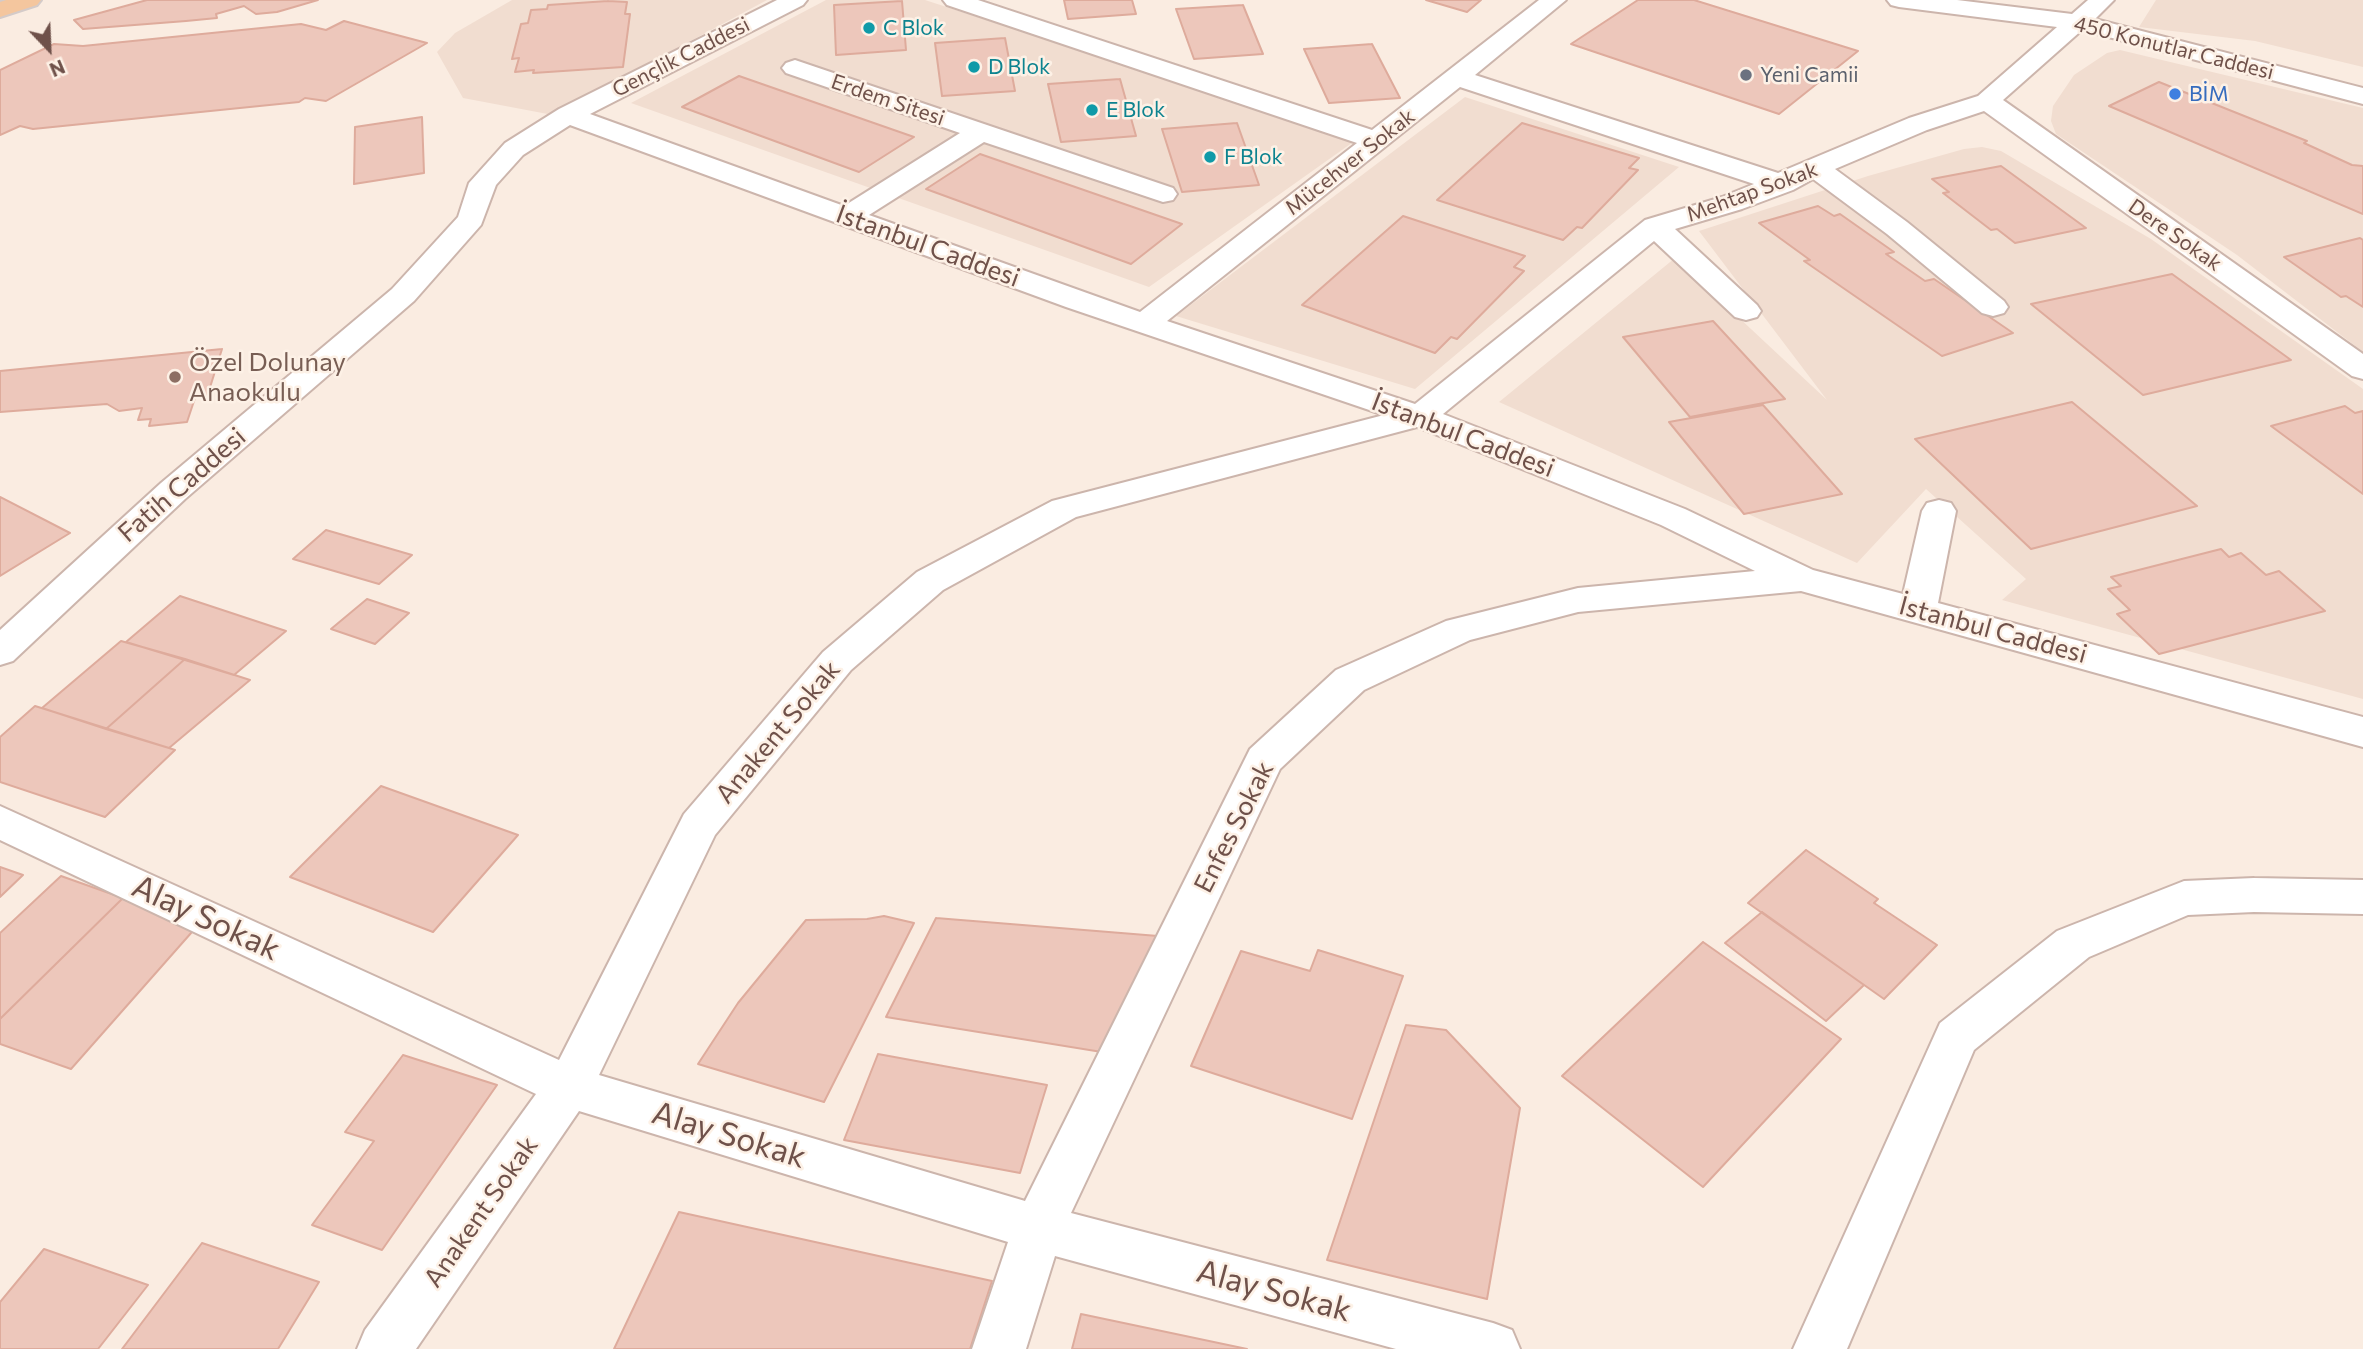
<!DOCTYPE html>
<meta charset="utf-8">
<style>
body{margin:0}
#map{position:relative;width:2363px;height:1349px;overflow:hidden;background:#faece1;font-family:Commissioner,sans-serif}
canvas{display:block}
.north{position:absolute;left:14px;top:14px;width:70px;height:70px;-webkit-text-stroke:5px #fdf1e6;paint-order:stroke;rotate:157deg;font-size:19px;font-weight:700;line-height:28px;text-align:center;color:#6f514a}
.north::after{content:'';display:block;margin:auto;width:24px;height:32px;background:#6f514a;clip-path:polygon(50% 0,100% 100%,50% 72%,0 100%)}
</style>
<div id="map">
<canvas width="2363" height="1349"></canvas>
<div class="north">N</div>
</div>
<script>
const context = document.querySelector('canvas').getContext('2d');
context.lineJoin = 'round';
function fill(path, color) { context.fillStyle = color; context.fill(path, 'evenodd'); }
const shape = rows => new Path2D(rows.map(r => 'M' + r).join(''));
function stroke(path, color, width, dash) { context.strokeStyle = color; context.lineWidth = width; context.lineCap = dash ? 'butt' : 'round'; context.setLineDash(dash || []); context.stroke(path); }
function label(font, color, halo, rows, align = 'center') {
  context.font = font + ' Commissioner,sans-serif'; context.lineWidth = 5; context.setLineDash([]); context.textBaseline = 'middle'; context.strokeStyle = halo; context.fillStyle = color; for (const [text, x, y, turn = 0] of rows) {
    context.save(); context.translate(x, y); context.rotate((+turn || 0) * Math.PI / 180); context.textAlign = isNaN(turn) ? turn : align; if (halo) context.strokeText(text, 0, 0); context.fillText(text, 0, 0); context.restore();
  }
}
const residential = shape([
 [512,0,767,0,553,115,463,98,437,52,455,33],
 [826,0,925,0,1356,140,1149,287,631,103],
 [2156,0,2363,0,2363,67,2255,41,2139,27],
 [2120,50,2363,108,2363,352,2237,255,2056,134,2051,121,2053,106,2074,75,2107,53],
 [1465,97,1679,167,1415,389,1176,316],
 [1982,147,2001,151,2151,239,2363,389,2363,699,2002,600,2026,579,1926,489,1857,563,1499,402,1675,258,1827,400,1699,231,1868,176,1964,149]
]);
const building = shape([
 [147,0,318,0,277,12,256,14,244,6,216,14,217,18,186,21,83,29,74,20,147,0],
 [1064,0,1132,0,1136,14,1068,19,1064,0],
 [1426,0,1481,0,1467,12,1426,0],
 [1638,0,1694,0,1858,51,1779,114,1571,44,1638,0],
 [608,1,627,2,625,14,630,14,623,67,533,73,534,70,515,72,519,58,512,59,521,24,528,23,531,10,547,9,548,5,608,1],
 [902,1,906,50,836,55,834,5,902,1],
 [1243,5,1263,54,1194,59,1176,9,1243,5],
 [344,21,427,43,326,101,305,98,299,102,33,129,20,126,0,135,0,70,54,44,83,46,301,24,326,30,344,21],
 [1005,38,1015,91,942,96,935,43,1005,38],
 [1372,44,1400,98,1329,103,1304,49,1372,44],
 [739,76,914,137,859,172,682,107,739,76],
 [1120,79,1136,136,1061,142,1048,84,1120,79],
 [2159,82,2307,141,2304,143,2352,165,2363,166,2363,214,2109,106,2159,82],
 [422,117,424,173,354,184,355,127,422,117],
 [1237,123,1259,185,1182,192,1162,129,1237,123],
 [1522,123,1639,158,1629,168,1638,170,1582,228,1577,227,1563,240,1437,200,1522,123],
 [980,154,1182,224,1131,264,926,189,980,154],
 [2001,166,2086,228,2015,243,1997,229,1991,230,1943,193,1949,192,1932,179,2001,166],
 [1818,206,1834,216,1840,214,1894,252,1886,254,1925,281,1934,279,2013,333,1942,356,1804,261,1810,260,1759,223,1818,206],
 [1403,216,1525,256,1514,267,1524,271,1457,339,1451,337,1435,353,1302,305,1403,216],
 [2360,238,2363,240,2363,307,2346,296,2341,297,2284,257,2360,238],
 [2172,274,2291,360,2143,395,2031,304,2172,274],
 [1713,321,1785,399,1690,417,1623,337,1713,321],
 [222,349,207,397,195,398,187,422,149,426,151,419,138,420,142,408,119,411,107,404,0,412,0,371,222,349],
 [2072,402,2197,506,2031,549,1915,439,2072,402],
 [1763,405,1842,494,1744,514,1669,422,1763,405],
 [2345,406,2355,413,2363,411,2363,494,2271,426,2345,406],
 [0,497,70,533,0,576,0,497],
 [326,530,412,555,379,584,293,559,326,530],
 [2221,549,2229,557,2241,553,2266,575,2279,571,2325,611,2159,654,2117,614,2130,610,2108,589,2121,586,2111,577,2221,549],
 [180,596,286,631,234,675,126,642,180,596],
 [367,599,409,613,375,644,331,629,367,599],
 [121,641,185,659,106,729,42,708,121,641],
 [185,659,250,680,169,748,106,729,185,659],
 [35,706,169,748,175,750,105,817,0,782,0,737,35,706],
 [381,786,518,835,433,932,290,877,381,786],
 [1806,850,1878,899,1874,903,1937,945,1884,999,1748,903,1806,850],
 [0,867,23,875,0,897,0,867],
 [61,876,123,898,0,1019,0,933,61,876],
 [123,898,199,924,71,1069,0,1044,0,1019,123,898],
 [1762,912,1864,985,1826,1021,1725,943,1762,912],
 [884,916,914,923,824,1102,698,1064,738,1003,806,920,867,919,884,916],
 [936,918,1158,936,1114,1054,886,1017,936,918],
 [1703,942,1841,1039,1703,1187,1562,1076,1703,942],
 [1318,950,1403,976,1352,1119,1191,1066,1241,951,1310,971,1318,950],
 [1406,1025,1446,1030,1520,1108,1487,1299,1327,1260,1406,1025],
 [878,1054,1047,1085,1020,1173,844,1140,878,1054],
 [403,1055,497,1085,382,1250,312,1225,374,1141,345,1132,403,1055],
 [679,1212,992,1281,970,1349,614,1349,679,1212],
 [202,1243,319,1282,278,1349,122,1349,202,1243],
 [44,1249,148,1285,98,1349,0,1349,0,1302,44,1249],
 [1081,1314,1247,1349,1072,1349,1081,1314]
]);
const minor = shape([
 [777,0,807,0,803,5,590,114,844,206,960,133,786,73,782,68,786,63,795,60,1173,188,1177,194,1173,200,1163,202,984,142,869,215,1140,312,1357,143,947,5,943,0,978,0,1372,130,1539,0,1566,0,1475,75,1778,173,1909,118,1978,96,2057,27,1899,7,1891,5,1887,0,1957,0,2072,14,2088,0,2114,0,2095,19,2363,88,2363,104,2082,30,2003,100,2363,354,2363,379,2352,376,1984,111,1927,130,1835,169,1907,222,2004,301,2008,307,2004,313,1993,316,1982,313,1887,234,1813,179,1793,190,1742,209,1675,229,1757,305,1761,311,1757,317,1746,320,1735,317,1654,241,1443,414,1685,509,1813,570,1903,594,1922,511,1927,503,1939,500,1951,503,1956,511,1938,603,2363,717,2363,747,1801,591,1578,612,1470,640,1364,690,1280,769,1071,1213,1493,1323,1512,1330,1520,1349,1396,1349,1055,1256,1026,1349,972,1349,1008,1242,579,1111,416,1349,357,1349,365,1330,536,1094,0,840,0,806,559,1060,684,814,823,652,917,572,1052,501,1384,415,1066,307,570,125,523,155,496,185,481,225,414,301,185,499,13,661,0,665,0,630,161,483,392,289,458,217,469,183,505,143,559,109,777,0],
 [1460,87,1754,184,1722,197,1645,220,1415,404,1167,321,1460,87],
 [1417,427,1661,525,1755,571,1578,588,1446,621,1336,670,1250,749,1025,1201,599,1075,715,835,851,670,943,590,1076,517,1417,427],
 [2254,878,2363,880,2363,914,2254,912,2188,915,2089,957,1974,1050,1847,1349,1793,1349,1940,1023,2057,931,2184,881,2254,878]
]);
const major = shape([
 [6,0,41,0,37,5,0,17,0,2,6,0]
]);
const markers = [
 [869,28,7,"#0f9aa8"],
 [974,67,7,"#0f9aa8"],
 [1746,75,7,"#6b7280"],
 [2175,94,7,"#3f7fe0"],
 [1092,110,7,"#0f9aa8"],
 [1210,157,7,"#0f9aa8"],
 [175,377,7,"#8d6e63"]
];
const farCulturenames = [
 ["C Blok",883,28],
 ["D Blok",988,67],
 ["E Blok",1106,110],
 ["F Blok",1224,157]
];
const farStreetnames = [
 ["450 Konutlar Caddesi",2174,48,14],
 ["Gençlik Caddesi",681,57,-27],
 ["Erdem Sitesi",888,100,19],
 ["Mücehver Sokak",1350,162,-38],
 ["Mehtap Sokak",1752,192,-20],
 ["Dere Sokak",2175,235,35]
];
const farWorshipnames = [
 ["Yeni Camii",1760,75]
];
const farShopnames = [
 ["BİM",2189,94]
];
const streetNames = [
 ["İstanbul Caddesi",928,246,20],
 ["İstanbul Caddesi",1463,435,21],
 ["Fatih Caddesi",182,485,-41],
 ["İstanbul Caddesi",1993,630,15],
 ["Anakent Sokak",778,732,-50],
 ["Enfes Sokak",1234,827,-63],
 ["Anakent Sokak",481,1212,-55]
];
const educationNames = [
 ["Özel Dolunay",189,362],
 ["Anaokulu",189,392]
];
const nearStreetnames = [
 ["Alay Sokak",206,918,25],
 ["Alay Sokak",729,1135,17],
 ["Alay Sokak",1274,1291,15]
];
fill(residential, '#f1ddd0');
fill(building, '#edc7bb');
stroke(building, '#deab9c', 2);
stroke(minor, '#ccb5ac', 4);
stroke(major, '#d4cbc9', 4);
fill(minor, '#fff');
fill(major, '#f4c69e');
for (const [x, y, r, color] of markers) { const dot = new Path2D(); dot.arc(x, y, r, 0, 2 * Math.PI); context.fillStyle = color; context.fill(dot); stroke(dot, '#fdf1e6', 2.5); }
label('21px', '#0d838f', '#fdf1e6', farCulturenames, 'left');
label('21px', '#6f514a', '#fdf1e6', farStreetnames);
label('21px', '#5b616d', '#fdf1e6', farWorshipnames, 'left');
label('21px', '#366cbe', '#fdf1e6', farShopnames, 'left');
label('26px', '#6f514a', '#fdf1e6', streetNames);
label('26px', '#785e54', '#fdf1e6', educationNames, 'left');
label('32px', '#6f514a', '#fdf1e6', nearStreetnames);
</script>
